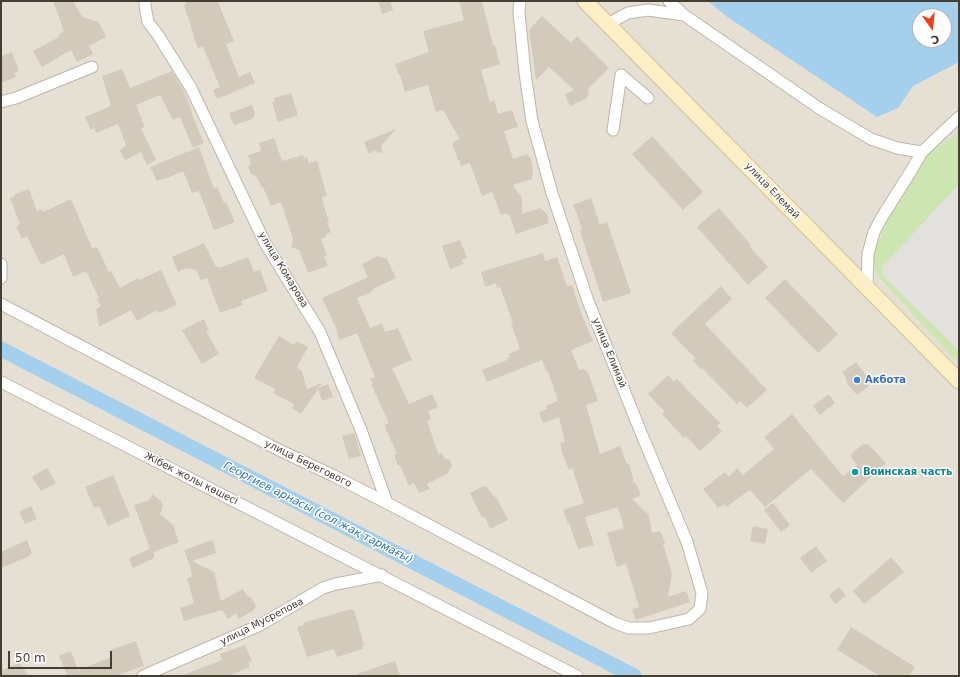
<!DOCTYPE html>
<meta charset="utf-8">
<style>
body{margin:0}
#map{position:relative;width:960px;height:677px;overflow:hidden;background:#f2eee6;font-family:"DejaVu Sans",sans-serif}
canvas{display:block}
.frame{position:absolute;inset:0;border:2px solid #443e35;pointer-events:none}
.north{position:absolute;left:912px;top:8px;width:40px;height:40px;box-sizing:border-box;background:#fff;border:1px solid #b4b2ae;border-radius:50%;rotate:165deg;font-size:11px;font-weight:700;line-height:16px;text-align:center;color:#443e35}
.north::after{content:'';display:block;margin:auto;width:14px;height:18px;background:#f03e1e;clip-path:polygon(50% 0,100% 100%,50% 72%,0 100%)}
.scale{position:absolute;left:8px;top:651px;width:104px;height:18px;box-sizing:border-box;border:2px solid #443e35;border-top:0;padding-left:5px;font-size:12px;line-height:14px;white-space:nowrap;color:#443e35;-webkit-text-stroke:3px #fff;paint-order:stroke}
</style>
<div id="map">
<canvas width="960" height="677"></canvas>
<div class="frame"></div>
<div class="north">С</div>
<div class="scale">50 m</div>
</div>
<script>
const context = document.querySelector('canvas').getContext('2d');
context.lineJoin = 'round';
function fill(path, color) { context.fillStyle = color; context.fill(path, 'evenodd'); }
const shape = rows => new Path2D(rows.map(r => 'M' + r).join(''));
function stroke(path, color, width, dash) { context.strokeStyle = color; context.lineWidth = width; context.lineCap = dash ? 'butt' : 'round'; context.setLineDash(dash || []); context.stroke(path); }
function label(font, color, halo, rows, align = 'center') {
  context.font = font + ' "DejaVu Sans",sans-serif'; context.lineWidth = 3; context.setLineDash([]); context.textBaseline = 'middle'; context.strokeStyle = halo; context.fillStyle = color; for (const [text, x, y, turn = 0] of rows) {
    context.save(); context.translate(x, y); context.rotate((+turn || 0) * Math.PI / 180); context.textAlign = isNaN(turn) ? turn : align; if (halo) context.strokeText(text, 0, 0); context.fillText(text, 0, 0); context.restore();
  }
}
const residential = shape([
 [1,1,959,1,959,676,1,676],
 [920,16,944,16,944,40,920,40]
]);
const green = shape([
 [959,132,959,364,876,274,872,255,900,193,923,156]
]);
const parking = shape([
 [959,184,959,351,883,276,882,267]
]);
const water = shape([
 [708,1,959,1,959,62,913,86,898,108,877,117,726,16],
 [920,16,944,16,944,40,920,40]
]);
const canal = shape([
 [1,349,634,676]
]);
const building = shape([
 [53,1,73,1,82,17,99,22,106,37,89,46,93,54,77,62,71,50,42,67,33,51,59,37,58,35,64,31],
 [185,1,218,1,224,17,234,41,226,44,239,77,250,72,255,83,217,99,213,90,220,87,203,47,198,48,193,36,194,36,184,5,186,4],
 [378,1,390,1,393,10,382,14],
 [459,1,482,1,493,45,495,45,500,64,481,70,490,102,494,100,498,114,512,110,518,127,504,131,513,159,527,154,531,159,533,171,532,179,513,185,522,198,522,214,540,208,547,214,549,223,516,234,509,214,506,215,506,213,501,215,492,192,482,196,470,163,461,166,459,160,458,160,452,143,460,139,443,110,436,112,428,85,405,92,400,75,399,75,395,64,429,52,423,31,464,20],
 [542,16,571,43,577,36,609,68,588,89,589,94,586,99,570,106,565,94,574,90,549,67,536,80,529,30],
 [12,52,19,71,14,73,16,77,1,83,1,56],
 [122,69,130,88,172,71,183,89,192,112,191,112,204,143,193,148,180,117,173,120,160,95,136,105,145,127,141,128,156,160,147,165,141,152,125,160,120,151,126,145,118,124,96,133,94,128,91,130,85,117,111,106,102,76],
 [291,93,298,115,278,122,272,102,275,102,274,98],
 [252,105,255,115,252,119,234,125,229,113],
 [396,129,381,146,383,153,374,151,369,154,364,142],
 [652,136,703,192,683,210,632,154],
 [274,138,282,161,303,155,304,158,307,157,309,163,317,161,327,196,322,197,323,199,322,199,329,222,327,222,331,232,326,234,327,236,321,239,327,255,324,256,328,266,308,273,299,250,291,247,293,239,281,202,271,206,263,187,262,188,256,176,251,174,248,165,251,165,248,155,261,151,259,143],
 [199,147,214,189,217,187,224,203,226,202,235,222,214,230,199,191,192,193,183,171,165,179,165,178,157,181,150,167],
 [29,189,37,211,42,209,43,212,71,199,92,248,97,247,109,272,111,271,120,288,138,278,139,280,161,270,177,305,158,313,157,310,137,321,131,310,99,327,96,309,101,306,97,299,99,298,86,271,73,277,64,254,41,265,27,236,22,239,16,227,20,224,10,198,15,196,15,194],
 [591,198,600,225,607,222,631,293,603,302,580,231,582,231,579,219,573,205],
 [719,208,751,245,749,246,768,267,748,285,697,227],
 [460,240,467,258,462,260,464,264,450,269,442,246],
 [204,243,216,267,218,266,219,268,248,257,254,272,260,270,268,291,241,301,243,305,220,313,207,278,201,280,196,270,186,268,178,272,172,257],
 [543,253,545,261,557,257,567,286,572,285,581,313,593,341,571,350,579,370,584,369,588,372,598,401,586,405,600,454,620,446,626,462,630,466,634,483,636,483,641,495,632,499,649,515,652,533,660,531,661,534,662,534,665,544,663,544,672,574,668,597,686,591,690,602,636,620,632,609,639,607,626,564,617,567,607,533,624,528,618,507,585,517,594,545,578,549,569,523,568,524,563,510,584,503,572,468,569,470,563,455,560,443,565,442,559,417,543,423,539,412,547,409,546,406,558,401,548,371,547,372,542,360,487,382,482,370,507,360,507,358,510,357,509,354,520,349,511,324,513,323,500,287,497,288,496,283,485,287,481,272],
 [378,256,387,259,396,278,373,289,372,292,357,298,370,328,382,323,385,332,398,328,412,360,392,368,409,404,432,394,438,407,428,411,431,419,427,421,439,455,442,453,445,459,450,460,452,466,447,474,427,484,430,489,419,493,414,483,409,486,400,465,398,466,394,455,397,454,384,425,389,423,371,384,373,384,370,379,375,377,357,333,340,340,336,330,337,330,322,298,368,277,362,264],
 [785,279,838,334,818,353,765,298],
 [721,286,732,299,705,324,767,390,747,408,740,401,737,404,702,368,701,369,693,361,695,358,671,333],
 [204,319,209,330,206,331,219,354,202,364,182,330],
 [279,336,294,345,296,341,308,347,297,367,302,372,307,389,322,383,318,388,328,384,333,397,322,401,318,389,301,414,292,408,294,404,273,393,275,389,254,378],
 [856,362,868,378,868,387,857,395,846,382,846,377,842,372],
 [668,375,674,382,677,379,720,423,717,426,722,431,700,451,686,436,684,438,662,414,665,412,648,394],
 [829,394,835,403,820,415,813,406],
 [792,414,843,476,857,465,850,456,861,445,868,444,886,463,843,503,811,469,765,507,750,490,726,507,724,504,718,508,703,489,725,472,729,477,737,468,743,475,774,449,764,437],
 [353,433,355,435,361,456,349,459,342,436],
 [47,468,56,483,41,491,32,477],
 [113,475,130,516,108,526,99,506,94,508,85,487],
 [486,486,491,493,498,500,508,520,490,529,485,517,482,518,470,493,481,487],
 [152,494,161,501,163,506,160,514,173,525,179,542,154,552,154,558,133,568,129,558,150,549,134,505,149,500],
 [773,503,790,525,781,532,764,510],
 [31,506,37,519,25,524,19,512],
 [753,526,768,529,765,544,750,541],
 [27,540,32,553,29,555,30,556,1,568,1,552],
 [212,540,215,547,216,553,192,561,214,572,221,601,243,589,248,597,250,596,256,606,254,610,239,619,236,613,228,619,222,610,184,621,180,608,194,603,187,578,192,577,191,569,184,550],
 [816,546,827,561,811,573,800,558],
 [891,557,904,572,864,604,853,591],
 [839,587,846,596,835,604,829,595],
 [351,609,352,611,354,610,364,645,362,645,363,649,337,657,334,649,307,657,297,627,304,625,303,623],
 [851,627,915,667,909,676,880,676,837,650],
 [136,641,144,666,115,676,65,676,67,674,59,656,71,651,78,670,112,657,110,650],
 [245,645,252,661,248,662,250,667,228,676,184,676,183,675,222,660,220,654],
 [395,661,400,676,357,676,357,674],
 [20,663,29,676,1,676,1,670]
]);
const street = shape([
 [145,1,145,6,148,22,158,35,191,88,265,243,320,332,361,430,387,503],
 [669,1,684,15,819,108,871,139,897,148,922,152],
 [608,24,628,13,648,10,684,15],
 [621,75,648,98],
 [1,102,16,98,92,67],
 [613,130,621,75],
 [1,264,1,278],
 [867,288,868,254,874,232,882,217,911,171,922,152,959,117],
 [1,304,279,450,334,476,387,503,615,623,629,628,649,628,689,619,700,609,702,593,687,542,642,435,588,301,552,193,532,121,525,73,519,12,520,1],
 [1,382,577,676],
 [143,676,260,625,323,588,336,584,382,575]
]);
const secondary = shape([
 [585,1,959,381]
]);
const markers = [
 [857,380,4,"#3f7fe0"],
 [855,472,4,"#0f9aa8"]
];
const streetNames = [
 ["улица Елемай",772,191,46],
 ["улица Комарова",283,270,59],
 ["улица Елимай",609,353,68],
 ["улица Берегового",308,464,26],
 ["Жібек жолы көшесі",191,479,27],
 ["улица Мусрепова",262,622,-27]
];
const shopNames = [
 ["Акбота",865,380]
];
const cultureNames = [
 ["Воинская часть",863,472]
];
const waterNames = [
 ["Георгиев арнасы (сол жақ тармағы)",318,513,27]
];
fill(residential, '#e6e0d4');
fill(green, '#cde5b0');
fill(parking, '#e3e1de');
fill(water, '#a4cfed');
stroke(canal, '#a4cfed', 15);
fill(building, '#d3cabb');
stroke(street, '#bdb6a9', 13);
stroke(secondary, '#d0c197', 17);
stroke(street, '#fff', 11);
stroke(secondary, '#fcefc6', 15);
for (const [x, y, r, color] of markers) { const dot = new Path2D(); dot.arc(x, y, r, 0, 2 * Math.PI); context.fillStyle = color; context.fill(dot); stroke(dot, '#fff', 1.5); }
label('10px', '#443e35', '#fff', streetNames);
label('bold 10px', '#366cbe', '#fff', shopNames, 'left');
label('bold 10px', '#0d838f', '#fff', cultureNames, 'left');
label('italic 11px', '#3478ab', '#fff', waterNames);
</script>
